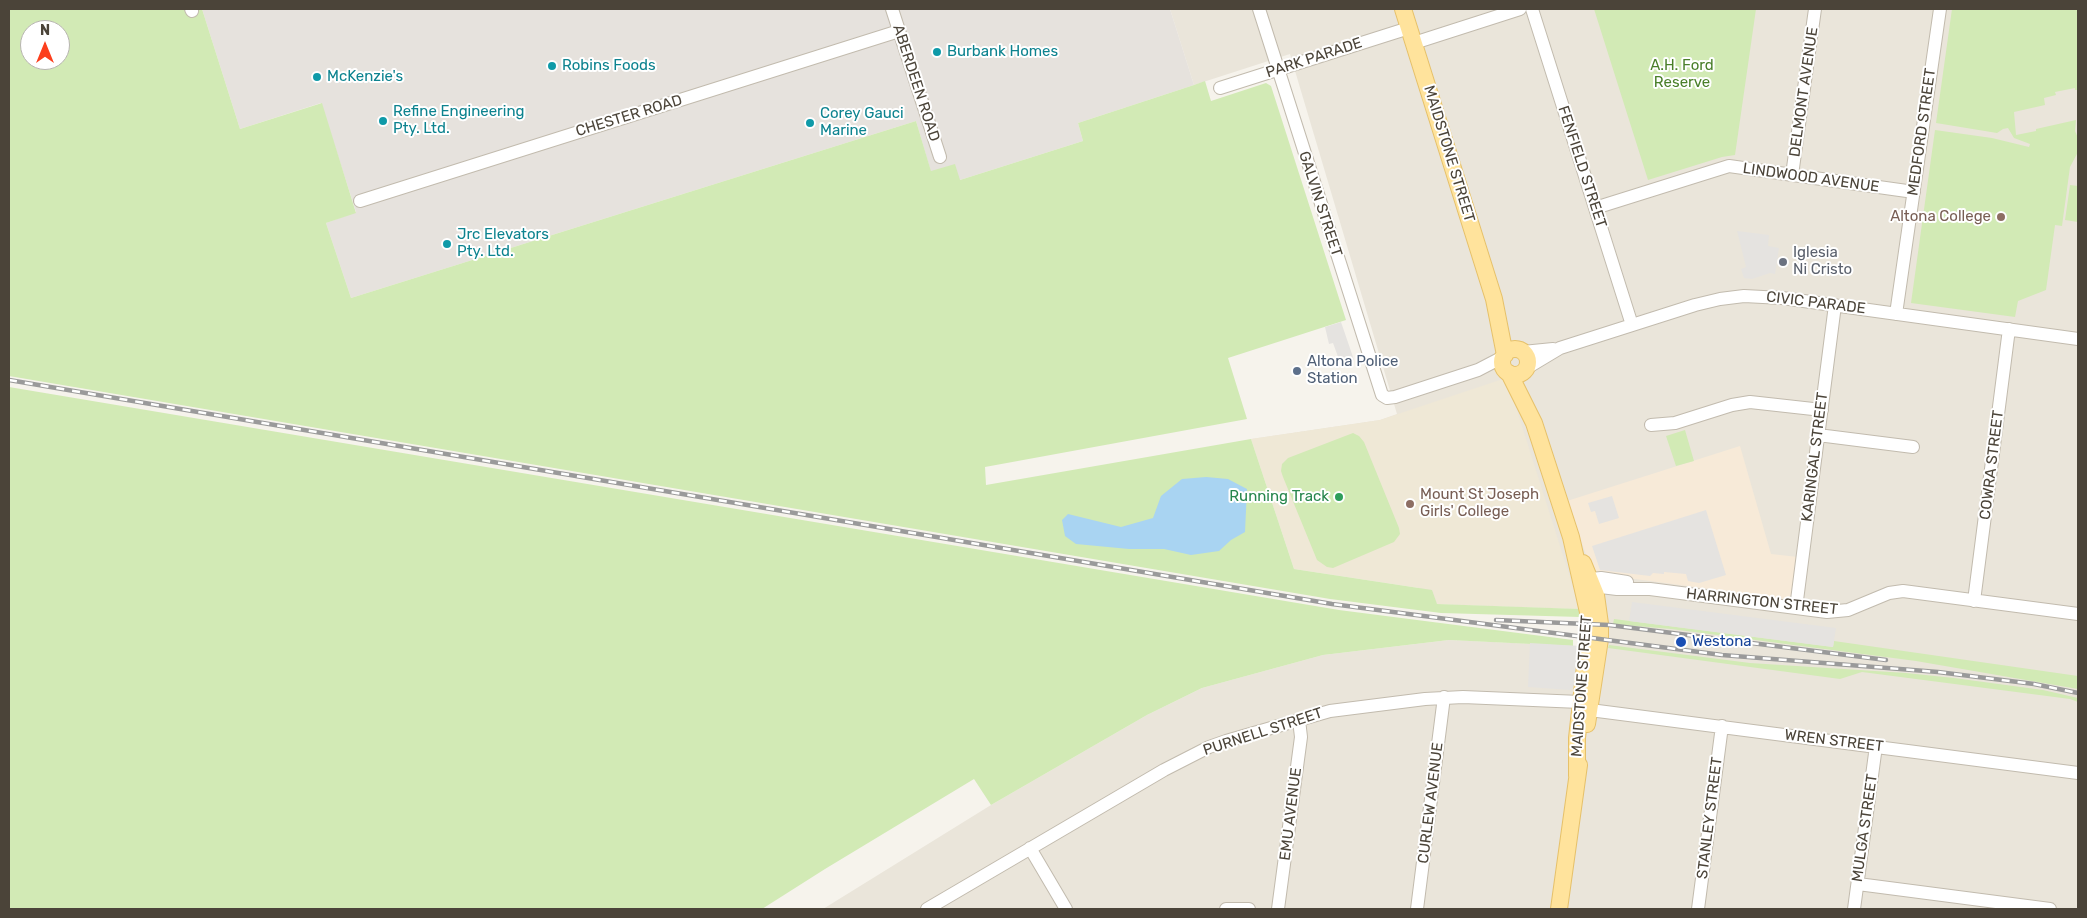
<!DOCTYPE html>
<style>
body{margin:0}
#map{position:relative;width:2087px;height:918px;overflow:hidden;background:#f6f3ec;font-family:Rubik,sans-serif}
canvas{display:block}
.frame{position:absolute;inset:0;border:10px solid #4b4439;pointer-events:none}
.north{position:absolute;left:20px;top:20px;width:50px;height:50px;box-sizing:border-box;background:#fff;border:1px solid #b7b4b0;border-radius:50%;rotate:0deg;font-size:14px;font-weight:700;line-height:20px;text-align:center;color:#4b4439}
.north::after{content:'';display:block;margin:auto;width:18px;height:22px;background:#fc3f1d;clip-path:polygon(50% 0,100% 100%,50% 72%,0 100%)}
</style>
<div id="map">
<canvas width="2087" height="918"></canvas>
<div class="frame"></div>
<div class="north">N</div>
</div>
<script>
const context = document.querySelector('canvas').getContext('2d');
context.lineJoin = 'round';
function fill(path, color) { context.fillStyle = color; context.fill(path, 'evenodd'); }
const shape = rows => new Path2D(rows.map(r => 'M' + r).join(''));
function stroke(path, color, width, dash) { context.strokeStyle = color; context.lineWidth = width; context.lineCap = dash ? 'butt' : 'round'; context.setLineDash(dash || []); context.stroke(path); }
function label(font, color, halo, rows, align = 'center') {
  context.font = font + ' Rubik,sans-serif'; context.lineWidth = 4; context.setLineDash([]); context.textBaseline = 'middle'; context.strokeStyle = halo; context.fillStyle = color; for (const [text, x, y, turn = 0] of rows) {
    context.save(); context.translate(x, y); context.rotate((+turn || 0) * Math.PI / 180); context.textAlign = isNaN(turn) ? turn : align; if (halo) context.strokeText(text, 0, 0); context.fillText(text, 0, 0); context.restore();
  }
}
const residential = shape([
 [1170,9,2078,9,2078,909,823,909,991,805,1147,715,1202,688,1323,655,1449,640,1579,646,1580,609,1437,604,1251,439,1380,420,1397,414,1290,54,1194,85]
]);
const commercial = shape([
 [1740,446,1771,554,1798,557,1792,595,1785,599,1597,574,1591,569,1567,501]
]);
const industrial = shape([
 [202,9,1170,9,1194,85,1078,123,1083,141,960,180,931,172,916,121,351,298,326,223,356,212,321,103,240,129]
]);
const education = shape([
 [1503,379,1508,382,1580,609,1437,604,1432,590,1294,569,1251,439,1380,420]
]);
const green = shape([
 [9,9,202,9,240,129,322,103,356,213,326,223,351,298,916,121,931,171,955,164,960,180,1083,141,1078,123,1194,85,1205,81,1211,101,1266,83,1271,86,1346,320,1228,358,1247,419,985,467,986,485,1251,439,1294,569,1432,590,1437,604,1580,609,1580,617,1441,613,1330,599,9,376],
 [30,30,60,30,60,60,30,60],
 [1594,9,1756,9,1735,155,1722,157,1648,180],
 [1952,9,2078,9,2078,90,2075,90,2075,88,2055,92,2056,95,2044,98,2045,105,2014,112,2016,135,2036,131,2036,129,2076,120,2075,131,2078,138,2078,152,2070,167,2062,226,2055,225,2046,290,2018,301,2015,317,1911,303,1935,130,1992,138,2029,147,2030,144,2014,138,2008,128,2003,129,1997,133,1936,123],
 [2070,185,2078,186,2078,222,2065,220],
 [9,387,1339,610,1573,640,1573,646,1449,640,1323,655,1202,688,1147,715,991,805,974,779,825,869,762,909,9,909],
 [1685,430,1694,461,1676,466,1666,436],
 [1353,433,1359,436,1364,442,1399,528,1400,534,1394,542,1333,568,1327,567,1317,560,1283,477,1281,471,1282,464,1288,458],
 [1614,619,1833,647,1834,641,2078,676,2078,689,1916,661,1671,629,1613,624],
 [1609,645,1750,663,1906,673,1954,678,2043,690,2078,698,2078,702,2070,699,1862,672,1840,679,1608,648]
]);
const parking = shape([
 [1737,231,1769,235,1768,246,1779,248,1775,274,1770,273,1752,279,1744,278,1741,269,1746,267],
 [1341,322,1354,360,1341,365,1333,343,1329,344,1325,327],
 [1612,496,1619,518,1599,524,1595,511,1591,512,1588,503],
 [1706,510,1726,575,1699,583,1688,581,1686,574,1664,572,1664,574,1653,573,1650,576,1600,570,1592,546],
 [1632,602,1836,628,1833,647,1629,621],
 [1530,643,1579,646,1574,686,1570,690,1528,687]
]);
const water = shape([
 [1206,477,1228,479,1247,489,1245,532,1231,540,1219,551,1191,555,1164,549,1129,549,1076,544,1065,536,1062,520,1068,514,1121,527,1153,518,1161,496,1182,479]
]);
const minor = shape([
 [191,9,192,11],
 [892,9,940,157],
 [1259,9,1382,395,1387,398,1395,397,1478,370,1503,357],
 [1532,9,1632,325],
 [1414,43,1520,9],
 [1220,88,1409,28],
 [1792,175,1815,9],
 [360,201,899,31],
 [1595,208,1729,166,1914,192],
 [1896,314,1940,9],
 [1523,352,1553,349],
 [1525,369,1560,348,1695,305,1720,299,1744,296,1782,298,2078,339],
 [1651,425,1675,423,1732,405,1750,402,1822,410],
 [1818,435,1913,447],
 [1591,579,1601,578,1627,582],
 [1593,586,1617,589,1650,589,1827,612,1848,610,1889,593,1903,591,2078,614],
 [1974,601,2009,329],
 [1796,608,1835,305],
 [1590,710,2078,773],
 [1030,848,1066,909],
 [1858,884,2050,909],
 [927,909,1164,770,1209,747,1226,741,1330,711,1425,699,1463,697,1580,702],
 [1226,909,1249,909],
 [1278,909,1301,737,1299,720],
 [1417,909,1444,697],
 [1698,909,1722,726],
 [1854,909,1876,746]
]);
const major = shape([
 [1403,9,1494,299,1505,355],
 '1502 362a13 13 0 1 1 26 0a13 13 0 1 1-26 0Z',
 [1509,373,1534,423,1571,537,1588,612,1589,630,1577,738,1577,776],
 [1583,563,1596,595,1600,624,1600,639,1587,724],
 [1559,909,1579,765]
]);
const rail = shape([
 [9,380,1332,604,1722,655,1938,672,2034,684,2078,693],
 [1496,620,1609,625,1886,660]
]);
const markers = [
 [937,52,5,"#0f9aa8"],
 [552,66,5,"#0f9aa8"],
 [317,77,5,"#0f9aa8"],
 [383,121,5,"#0f9aa8"],
 [810,123,5,"#0f9aa8"],
 [2001,217,5,"#8d6e63"],
 [447,244,5,"#0f9aa8"],
 [1783,262,5,"#6b7280"],
 [1297,371,5,"#5c6f8a"],
 [1339,497,5,"#2e9e5b"],
 [1410,504,5,"#8d6e63"],
 [1681,642,6,"#1a4fb4"]
];
const cultureNames = [
 ["Burbank Homes",947,52],
 ["Robins Foods",562,66],
 ["McKenzie's",327,77],
 ["Refine Engineering",393,112],
 ["Pty. Ltd.",393,129],
 ["Corey Gauci",820,114],
 ["Marine",820,131],
 ["Jrc Elevators",457,235],
 ["Pty. Ltd.",457,252]
];
const streetNames = [
 ["PARK PARADE",1314,58,-18],
 ["ABERDEEN ROAD",916,83,72],
 ["DELMONT AVENUE",1804,92,-82],
 ["CHESTER ROAD",629,116,-17],
 ["MEDFORD STREET",1922,132,-82],
 ["MAIDSTONE STREET",1449,154,73],
 ["FENFIELD STREET",1582,167,72],
 ["LINDWOOD AVENUE",1811,178,8],
 ["GALVIN STREET",1320,204,72],
 ["CIVIC PARADE",1816,303,7],
 ["KARINGAL STREET",1815,457,-83],
 ["COWRA STREET",1992,465,-83],
 ["HARRINGTON STREET",1762,602,6],
 ["MAIDSTONE STREET",1582,686,-86],
 ["PURNELL STREET",1263,732,-18],
 ["WREN STREET",1834,741,7],
 ["CURLEW AVENUE",1431,803,-83],
 ["EMU AVENUE",1291,814,-83],
 ["STANLEY STREET",1710,818,-83],
 ["MULGA STREET",1865,828,-82]
];
const parkNames = [
 ["A.H. Ford",1682,66],
 ["Reserve",1682,83]
];
const educationNames = [
 ["Altona College",1991,217],
 ["Mount St Joseph",1420,495,"left"],
 ["Girls' College",1420,512,"left"]
];
const worshipNames = [
 ["Iglesia",1793,253],
 ["Ni Cristo",1793,270]
];
const serviceNames = [
 ["Altona Police",1307,362],
 ["Station",1307,379]
];
const leisureNames = [
 ["Running Track",1329,497]
];
const transitNames = [
 ["Westona",1692,642]
];
fill(residential, '#eae5da');
fill(commercial, '#f7ead8');
fill(industrial, '#e6e2dd');
fill(education, '#efe8d6');
fill(green, '#d2eab5');
fill(parking, '#e5e3e0');
fill(water, '#a9d4f2');
stroke(minor, '#c2bbae', 14);
stroke(major, '#e6c16a', 18);
stroke(minor, '#fff', 12);
stroke(major, '#ffe39c', 16);
stroke(rail, '#9a9a9a', 4.5);
stroke(rail, '#fff', 2.5, [8]);
for (const [x, y, r, color] of markers) { const dot = new Path2D(); dot.arc(x, y, r, 0, 2 * Math.PI); context.fillStyle = color; context.fill(dot); stroke(dot, '#fff', 2); }
label('15px', '#0d838f', '#fff', cultureNames, 'left');
label('15px', '#4b4439', '#fff', streetNames);
label('15px', '#4a7f2a', '#fff', parkNames);
label('15px', '#785e54', '#fff', educationNames, 'right');
label('15px', '#5b616d', '#fff', worshipNames, 'left');
label('15px', '#4e5e75', '#fff', serviceNames, 'left');
label('15px', '#27864d', '#fff', leisureNames, 'right');
label('15px', '#164399', '#fff', transitNames, 'left');
</script>
